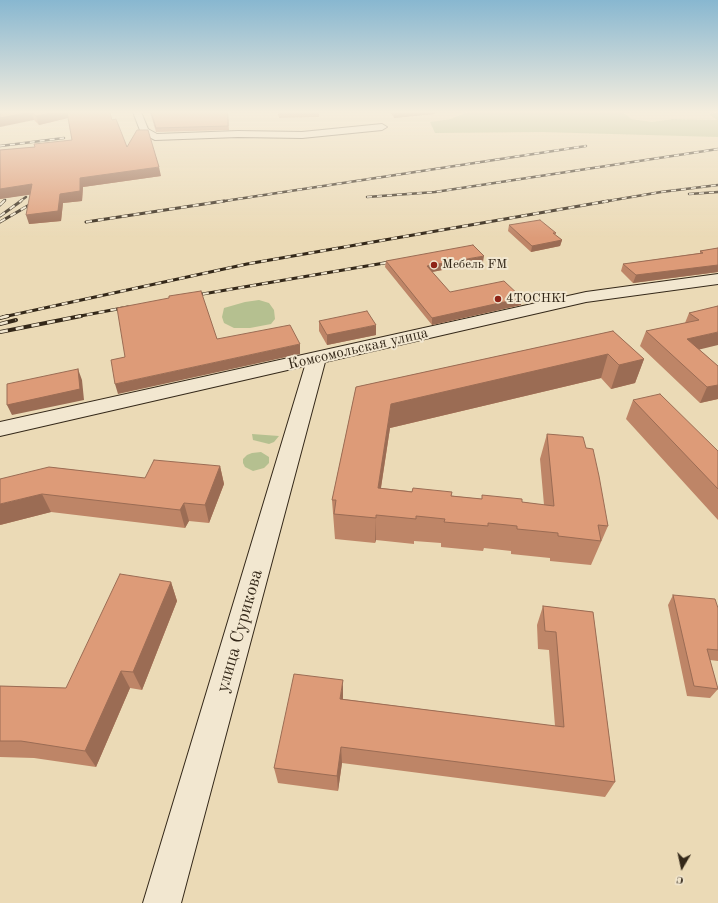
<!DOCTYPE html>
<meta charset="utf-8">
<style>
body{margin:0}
#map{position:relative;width:718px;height:903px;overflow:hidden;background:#ebdab6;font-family:"Old Standard TT",serif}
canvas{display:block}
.north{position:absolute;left:662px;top:847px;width:40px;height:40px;-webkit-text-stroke:3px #f2e7d0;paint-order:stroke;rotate:189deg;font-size:11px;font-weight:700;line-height:16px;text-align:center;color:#342819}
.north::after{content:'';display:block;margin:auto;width:14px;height:18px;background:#342819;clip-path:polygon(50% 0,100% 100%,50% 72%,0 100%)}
</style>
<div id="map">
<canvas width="718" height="903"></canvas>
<div class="north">С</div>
</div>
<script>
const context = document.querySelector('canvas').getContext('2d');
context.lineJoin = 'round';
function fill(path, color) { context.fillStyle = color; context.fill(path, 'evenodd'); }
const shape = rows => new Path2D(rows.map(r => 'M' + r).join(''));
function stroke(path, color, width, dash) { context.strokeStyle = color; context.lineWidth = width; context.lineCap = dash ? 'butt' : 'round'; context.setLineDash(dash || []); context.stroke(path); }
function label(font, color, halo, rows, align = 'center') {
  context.font = font + ' "Old Standard TT",serif'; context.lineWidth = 4; context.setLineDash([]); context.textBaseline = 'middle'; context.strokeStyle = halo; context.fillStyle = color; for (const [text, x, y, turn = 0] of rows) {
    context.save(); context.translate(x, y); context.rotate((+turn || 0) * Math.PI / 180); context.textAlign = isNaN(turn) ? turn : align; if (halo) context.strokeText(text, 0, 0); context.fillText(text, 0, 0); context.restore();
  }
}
const green = shape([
 [468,112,622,112,632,119,652,122,672,119,717,120,709,114,718,112,718,137,542,132,435,133,430,122,450,119],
 [259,300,269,303,274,310,275,319,271,324,250,328,234,328,224,323,222,317,224,308,245,302],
 [252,434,279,436,274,442,269,444,253,440],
 [261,452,269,457,269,463,264,468,253,471,245,467,243,463,243,459,247,455,252,453]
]);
const street = shape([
 [133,112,141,112,148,129,157,134,238,131,302,132,382,124,387,127,382,130,302,138,238,137,155,140,141,133,133,112]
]);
const secondary = shape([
 [718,274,718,284,586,302,325,362,181,903,143,903,305,366,0,436,0,422,586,292,718,274]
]);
const railFar2 = shape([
 [0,146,64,138],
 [689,194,718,192],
 [367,197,435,192,718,149],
 [3,202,5,200],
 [19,202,26,197],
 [218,202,586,146],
 [602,202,661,192,718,185]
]);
const railFar1 = shape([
 [0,205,4,201],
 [0,216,21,201],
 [0,222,31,204],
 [86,222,224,201],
 [191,296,396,261],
 [3,317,247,264,608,201],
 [75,317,128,307]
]);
const rail = shape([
 [0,318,8,316],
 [0,324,16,320],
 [0,332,81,316]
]);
const wall = shape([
 [0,112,110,112,112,120,127,147,161,176,83,187,82,201,63,203,61,221,29,224,30,194,0,199,0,150,35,147,72,140,68,118,39,125,34,120],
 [150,112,228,112,228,116,229,130,156,132],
 [277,112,319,112,319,117,279,118],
 [390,112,435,112,435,114,394,118],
 [509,225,556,233,555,235,562,240,560,246,531,252,508,231],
 [718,248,718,272,633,283,621,271,623,264,700,253,700,251],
 [386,261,483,262,432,272,450,292,521,305,432,325,385,267],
 [718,306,699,349,718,366,718,399,700,403,640,346,646,331,685,323,689,313],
 [319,321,376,335,327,345,319,331],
 [613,331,644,359,635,383,611,389,601,378,390,428,381,488,482,499,482,495,522,502,544,505,540,459,547,434,586,448,608,526,591,565,550,561,550,558,511,554,511,551,484,548,483,551,441,547,441,543,414,541,414,544,376,540,375,543,335,539,332,500,356,387],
 [633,400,718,451,718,520,626,419],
 [220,466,224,484,209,523,189,521,185,528,51,512,0,525,49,467,145,478],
 [171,582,177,601,142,690,130,688,96,767,34,758,0,757,0,686,66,688],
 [673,595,718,608,718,661,710,660,718,689,710,698,687,696,668,605],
 [543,606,593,612,615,782,605,797,342,763,338,791,278,783,274,768,343,697,343,699,555,726,549,650,538,649,537,625]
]);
const shadedWall = shape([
 [31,112,34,120,0,127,0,118],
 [57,112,67,112,68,118,39,125,36,116],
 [413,112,435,112,435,114,394,118,394,114],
 [159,167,161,176,83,187,82,201,63,203,61,221,29,224,26,215,60,194,80,178],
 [32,184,35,194,0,199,0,189],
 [562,240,560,246,531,252,532,246],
 [484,256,483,262,427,273,427,266],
 [718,265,718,272,633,283,636,275],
 [522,298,521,305,432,325,432,318],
 [376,325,376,335,327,345,327,335],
 [718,332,718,345,681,354,687,339],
 [300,344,300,354,118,394,115,384],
 [608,354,601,378,390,428,377,513,378,488,391,404],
 [644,359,635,383,611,389,619,365],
 [78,369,82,380,84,400,12,415,7,405],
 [718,385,718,399,700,403,707,387],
 [220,466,224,484,209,523,205,505],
 [42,494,51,512,0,525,0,504],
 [184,503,189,521,185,528,180,510],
 [376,515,376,540,375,543,376,518],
 [171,582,177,601,142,690,133,672],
 [121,671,130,688,96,767,85,751],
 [343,680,343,697,341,716,340,699],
 [341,747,342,763,338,791,337,776]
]);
const building = shape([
 [0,112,57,112,36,116,31,112,0,118,0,112],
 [67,112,110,112,112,120,116,119,127,147,137,130,148,130,159,167,80,178,80,191,60,194,58,211,26,215,32,184,0,189,0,150,35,147,34,144,72,140,67,112],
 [151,112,228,112,228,126,156,128,151,112],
 [393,112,413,112,394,114,393,112],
 [540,220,556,233,553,233,562,240,532,246,509,225,540,220],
 [473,245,484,256,427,266,450,292,504,281,522,298,432,318,386,261,473,245],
 [718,248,718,265,636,275,623,264,703,253,700,251,718,248],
 [201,291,217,339,290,325,300,344,115,384,111,360,125,357,117,308,169,298,169,296,201,291],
 [718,306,718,332,687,339,718,366,718,385,707,387,646,331,699,320,689,313,718,306],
 [367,311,376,325,327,335,319,321,367,311],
 [613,331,644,359,619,365,608,354,391,404,378,488,412,492,413,488,452,492,451,496,482,499,482,495,522,499,522,502,554,506,547,434,583,437,586,448,593,449,599,476,608,526,598,525,601,541,558,536,558,533,517,529,517,526,488,523,488,526,444,522,445,519,416,516,416,519,376,515,376,518,334,514,336,500,332,500,356,387,613,331],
 [78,369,80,389,7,405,7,384,78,369],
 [660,394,718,451,718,489,633,400,660,394],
 [154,460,220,466,205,505,184,503,180,510,42,494,0,504,0,479,49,467,145,478,154,460],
 [120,574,171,582,133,672,121,671,85,751,21,741,0,741,0,686,66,688,120,574],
 [673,595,715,599,718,608,718,650,707,649,718,689,694,686,673,595],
 [543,606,593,612,615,782,341,747,337,776,274,768,294,674,343,680,340,699,564,727,556,632,545,631,543,606]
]);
const markers = [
 [434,265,4,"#8f2418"],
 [498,299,4,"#8f2418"]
];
const farPoinames = [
 ["Мебель FM",442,265],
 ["4TOCHKI",506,299]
];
const streetNames = [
 ["Комсомольская улица",358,349,-13]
];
const nearStreetnames = [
 ["улица Сурикова",240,631,-74]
];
fill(green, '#b5c090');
stroke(street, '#625440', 2);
stroke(secondary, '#342819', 2);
fill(street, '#f2e7d0');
fill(secondary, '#f2e7d0');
stroke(railFar2, '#342819', 2.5);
stroke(railFar1, '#342819', 3);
stroke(rail, '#342819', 4);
stroke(railFar2, '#f2e7d0', 1.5, [5]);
stroke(railFar1, '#f2e7d0', 2, [6]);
stroke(rail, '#f2e7d0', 2.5, [8]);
fill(wall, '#be8567');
fill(shadedWall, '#9b6c54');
fill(building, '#dd9b78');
stroke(building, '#9b6c54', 1);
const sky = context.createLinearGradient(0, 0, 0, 238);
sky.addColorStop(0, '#88b7d0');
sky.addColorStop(0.47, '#f6eede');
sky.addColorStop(1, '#f6eede00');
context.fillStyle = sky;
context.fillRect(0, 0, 718, 238);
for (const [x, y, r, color] of markers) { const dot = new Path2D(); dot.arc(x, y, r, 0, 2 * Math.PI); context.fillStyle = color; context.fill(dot); stroke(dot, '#f2e7d0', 1.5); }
label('13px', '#342819', '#f2e7d0', farPoinames, 'left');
label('15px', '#342819', '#f2e7d0', streetNames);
label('18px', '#342819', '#f2e7d0', nearStreetnames);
</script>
